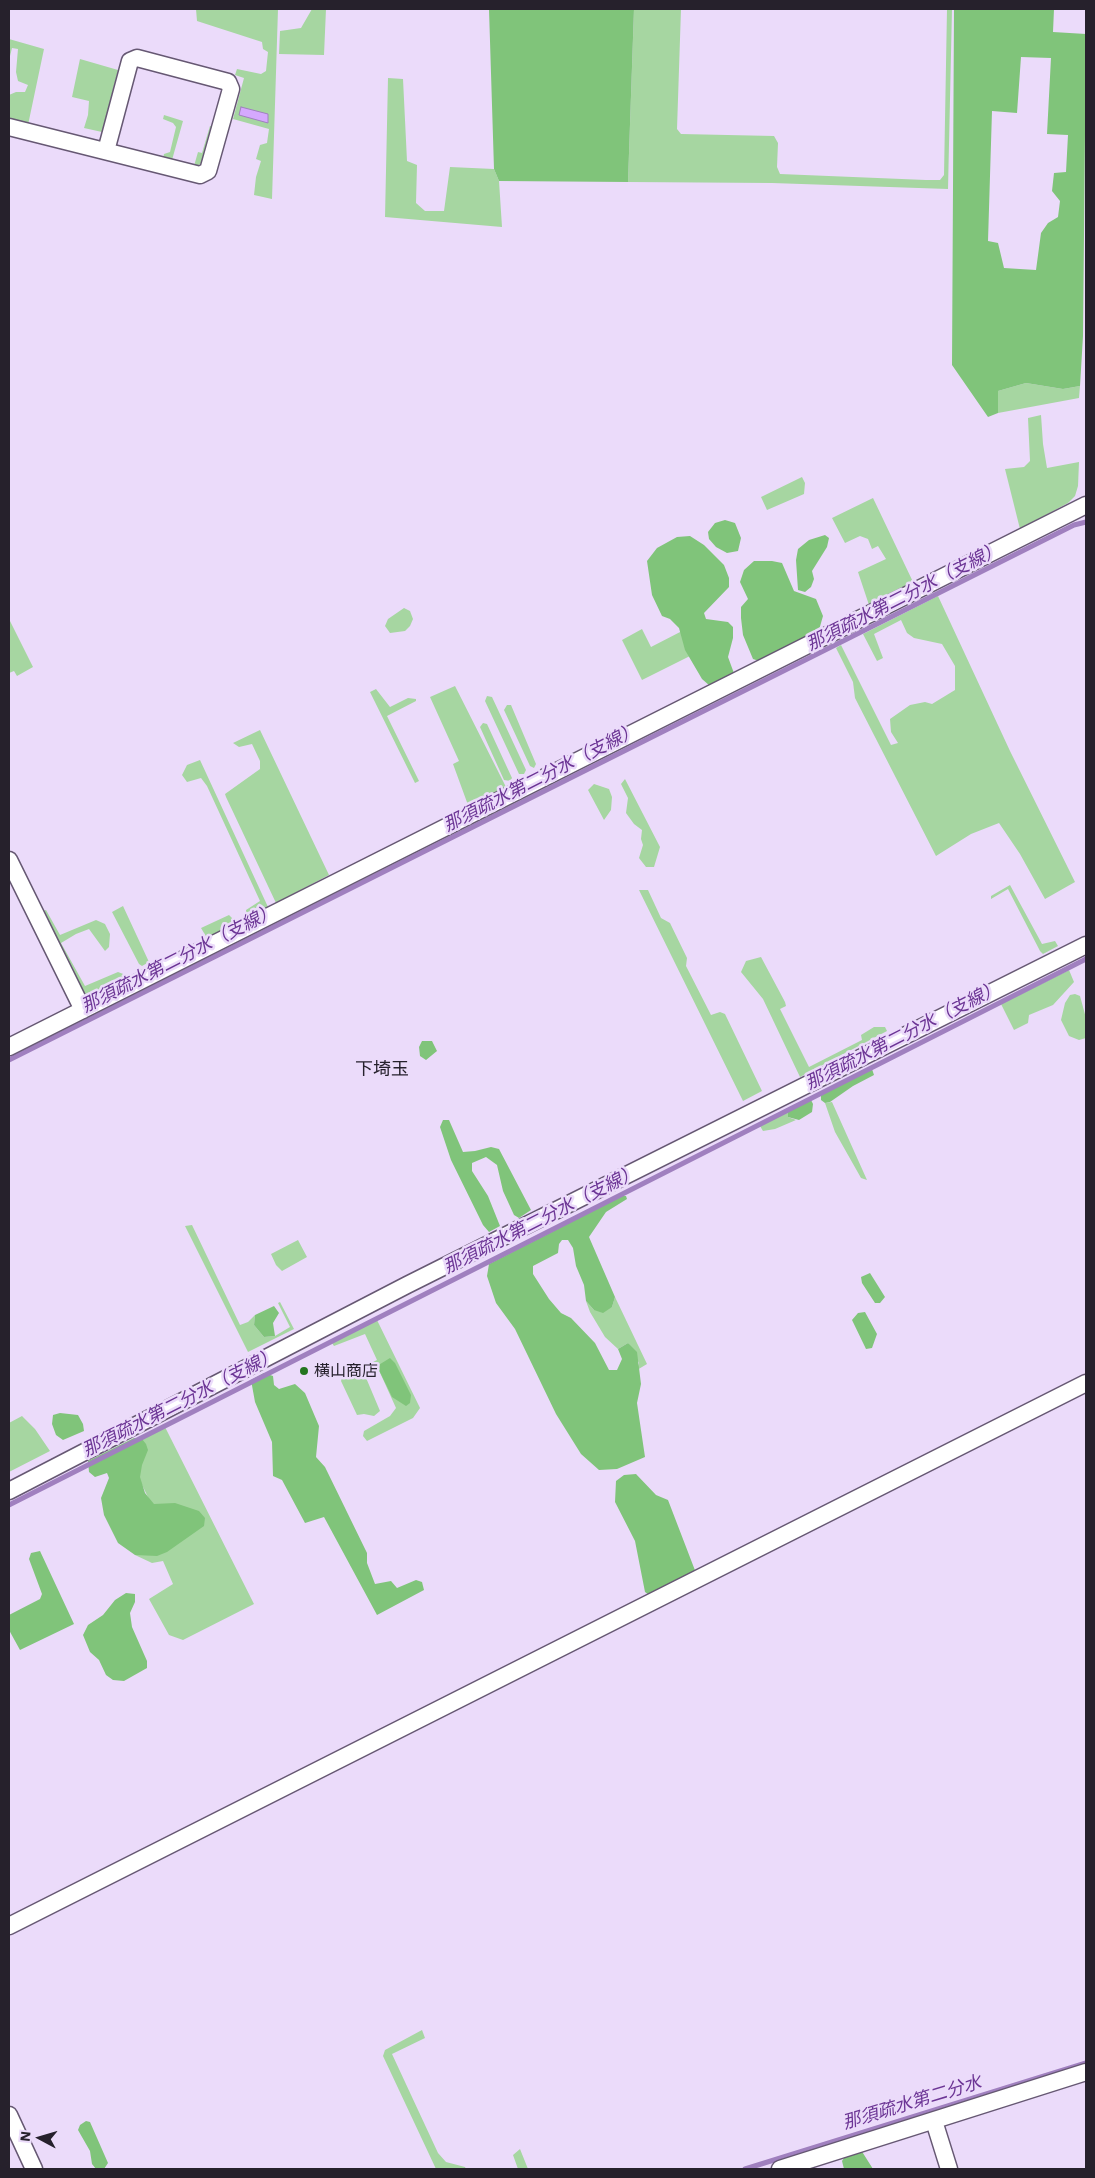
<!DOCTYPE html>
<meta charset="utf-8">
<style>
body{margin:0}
#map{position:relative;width:1095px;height:2178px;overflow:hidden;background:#ebdbfa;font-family:"Work Sans",sans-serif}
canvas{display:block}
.frame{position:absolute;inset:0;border:10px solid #26212c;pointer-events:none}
.north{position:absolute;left:15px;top:2113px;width:50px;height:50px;-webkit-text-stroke:4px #ebdbfa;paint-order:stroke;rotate:276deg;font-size:14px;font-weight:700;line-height:20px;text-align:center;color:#26212c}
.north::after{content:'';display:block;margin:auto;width:18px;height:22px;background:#26212c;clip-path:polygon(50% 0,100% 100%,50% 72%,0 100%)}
</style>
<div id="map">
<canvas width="1095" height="2178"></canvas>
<div class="frame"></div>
<div class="north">N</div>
</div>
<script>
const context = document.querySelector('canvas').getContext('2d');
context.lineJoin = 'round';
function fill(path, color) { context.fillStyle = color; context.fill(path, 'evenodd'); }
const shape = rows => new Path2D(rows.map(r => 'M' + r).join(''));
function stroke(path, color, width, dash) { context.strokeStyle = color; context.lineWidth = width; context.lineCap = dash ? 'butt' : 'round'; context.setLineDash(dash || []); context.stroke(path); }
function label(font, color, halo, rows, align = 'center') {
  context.font = font + ' "Work Sans","Noto Sans JP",sans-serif'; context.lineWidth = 5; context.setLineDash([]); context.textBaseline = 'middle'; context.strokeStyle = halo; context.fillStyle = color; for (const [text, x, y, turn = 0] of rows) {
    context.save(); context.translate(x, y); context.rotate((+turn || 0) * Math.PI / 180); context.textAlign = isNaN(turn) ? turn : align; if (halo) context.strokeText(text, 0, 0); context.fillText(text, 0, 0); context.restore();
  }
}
const green = shape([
 [196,9,278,9,272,199,254,195,256,177,261,161,256,159,260,145,267,143,269,129,233,119,244,78,235,75,237,69,261,74,266,71,268,52,263,49,262,42,197,21],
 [312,9,326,9,324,55,279,54,280,31,301,28],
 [634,9,681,9,677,129,681,134,774,136,778,143,777,167,780,174,926,180,940,180,944,175,947,9,952,9,948,189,772,183,628,182],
 [9,39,44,49,28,125,9,121,9,95,16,92,25,92,28,85,18,81,16,72,18,49,12,48,9,60],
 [80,59,118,70,102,132,84,128,88,115,89,101,72,97],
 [388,78,403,79,407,161,417,165,416,203,425,211,444,211,450,167,494,169,499,181,502,227,385,217],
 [164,115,183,121,172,160,163,158,164,154,170,152,176,127,173,123,163,119],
 [210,126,216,127,206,160,197,166,194,166,198,152,202,153],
 [1026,383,1063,389,1080,386,1079,398,998,413,998,391],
 [1041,415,1043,444,1047,468,1079,462,1078,486,1075,496,1068,503,1020,529,1005,469,1024,467,1030,461,1028,418],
 [802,477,805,483,804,494,767,510,761,497],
 [873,498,914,584,869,605,858,572,886,559,878,546,872,549,868,539,860,536,845,543,832,518],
 [938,596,1010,751,1075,882,1045,899,1020,854,999,823,971,834,936,856,855,698,853,682,836,648,841,645,891,745,898,743,891,732,890,719,910,705,925,702,932,704,955,690,955,666,942,644,914,638,907,633,901,620,874,634,883,658,877,661,863,634],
 [404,608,410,611,413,619,410,626,405,631,390,633,385,626,388,619],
 [9,619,33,667,17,676,14,671,9,673],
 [642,629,651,647,684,630,694,654,642,680,622,640],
 [455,686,506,787,468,805,453,764,459,761,430,697],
 [376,689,390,707,408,698,416,699,416,701,387,716,419,781,415,783,370,692],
 [487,696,492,697,526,770,524,774,519,774,485,701],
 [507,705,511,705,536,764,534,768,530,766,504,710],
 [483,723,487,724,512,778,510,781,504,780,480,727],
 [260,730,329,875,276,903,226,797,225,794,260,769,260,761,252,744,239,747,233,743],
 [200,760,268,907,249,917,246,914,246,910,260,901,207,786,201,778,187,782,182,775,187,765],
 [625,779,660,847,654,867,646,867,639,858,643,845,641,839,642,830,634,824,626,813,628,798,621,784],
 [594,784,609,789,612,797,611,810,604,820,588,790],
 [1010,885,1042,944,1055,941,1058,946,1043,954,1040,951,1008,889,991,899,991,896],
 [639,890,648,890,661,918,670,923,687,958,686,966,711,1015,720,1012,725,1014,762,1091,743,1101],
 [123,906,149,962,142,966,139,964,112,912],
 [46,910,60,935,96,920,105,924,110,934,109,947,105,951,89,929,76,934,61,943,85,986,118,972,131,977,88,999,83,996,40,912],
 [229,915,233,919,233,925,207,938,201,928],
 [761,957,785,1002,786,1006,780,1009,809,1067,862,1040,861,1035,874,1027,885,1027,887,1031,800,1077,763,999,741,972,746,961],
 [1069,970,1074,982,1053,1005,1029,1015,1028,1023,1014,1030,1001,1004],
 [1075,994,1080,996,1086,1018,1086,1038,1079,1040,1069,1036,1061,1020,1065,1003,1070,995],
 [832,1102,867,1180,861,1178,835,1132,825,1103],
 [788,1112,788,1117,796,1120,775,1129,763,1131,760,1126],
 [192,1225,240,1325,248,1322,255,1315,254,1325,264,1337,275,1336,290,1327,278,1303,280,1302,294,1329,248,1352,185,1226],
 [298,1240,307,1257,282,1271,276,1265,271,1254],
 [615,1297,647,1364,637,1370,639,1363,628,1343,618,1349,605,1337,590,1312,586,1301,594,1310,612,1307],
 [377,1320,420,1408,413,1418,367,1441,363,1436,364,1431,390,1416,396,1408,377,1366,364,1373,380,1411,374,1416,364,1414,357,1415,341,1381,343,1375,355,1368,361,1368,377,1360,365,1334,334,1346,332,1343],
 [22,1416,35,1429,50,1451,9,1472,9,1423],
 [165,1427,254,1604,183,1640,169,1635,149,1599,173,1584,163,1561,152,1563,135,1555,168,1538,124,1448],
 [422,2030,425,2038,392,2054,438,2153,446,2162,465,2167,466,2169,436,2169,383,2056,385,2050],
 [520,2149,528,2169,518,2169,513,2155]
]);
const forest = shape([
 [489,9,634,9,628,182,499,181,494,169],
 [954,9,1054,9,1053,32,1086,34,1083,336,1080,386,1063,389,1026,383,998,391,998,413,988,417,952,365],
 [1021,57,1051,58,1047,134,1068,135,1066,172,1054,173,1052,191,1060,201,1058,217,1048,223,1041,233,1036,270,1004,268,998,243,988,241,992,111,1017,113],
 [725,520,735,523,741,538,738,551,727,553,716,547,709,539,708,532,715,523],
 [825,535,829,538,827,547,812,571,814,579,811,587,805,592,798,590,796,560,798,549,809,540],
 [690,536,704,545,724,565,729,578,729,587,704,613,706,619,728,622,733,627,733,638,728,657,735,676,710,686,702,679,685,650,679,628,670,619,662,616,652,595,647,561,657,548,677,537],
 [754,561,772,561,782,563,794,591,816,599,823,616,819,630,810,637,759,661,753,659,743,635,741,618,741,607,748,599,740,582,744,570],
 [422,1041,432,1041,437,1051,426,1060,420,1056,419,1047],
 [872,1069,874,1075,853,1086,830,1102,825,1103,821,1100,821,1095],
 [811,1100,813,1104,812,1112,799,1120,788,1117,788,1112],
 [443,1120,449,1120,463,1152,475,1151,491,1147,499,1149,531,1210,519,1218,514,1215,503,1191,497,1165,486,1157,472,1163,472,1171,488,1196,500,1226,489,1232,483,1225,451,1160,440,1127],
 [622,1196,626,1196,627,1199,606,1212,589,1237,615,1297,612,1307,603,1313,594,1310,586,1301,584,1285,576,1266,573,1248,568,1240,562,1240,559,1244,558,1253,533,1266,533,1274,549,1299,561,1313,571,1318,595,1343,609,1370,617,1370,622,1359,618,1349,628,1343,637,1352,641,1384,637,1403,645,1457,617,1469,599,1470,581,1454,556,1414,515,1329,496,1303,487,1276,489,1264],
 [870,1273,885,1297,880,1303,875,1303,862,1283,861,1277],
 [274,1306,279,1313,273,1323,275,1336,264,1337,254,1325,255,1315],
 [865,1312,877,1334,872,1348,866,1349,852,1320,858,1313],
 [390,1358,395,1363,411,1395,410,1403,406,1406,392,1397,377,1366],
 [264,1373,273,1376,274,1385,279,1389,295,1384,305,1393,319,1426,316,1457,325,1467,367,1553,367,1563,375,1584,391,1581,397,1588,416,1580,422,1582,424,1590,377,1615,324,1517,305,1523,282,1480,273,1476,272,1442,255,1402,251,1380],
 [60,1413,78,1415,83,1424,84,1431,63,1440,56,1435,52,1424,53,1415],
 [134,1438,142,1439,146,1444,148,1450,142,1465,140,1477,145,1493,154,1504,175,1503,199,1511,205,1518,204,1526,167,1552,157,1556,135,1555,118,1543,104,1515,101,1498,109,1478,107,1473,95,1477,89,1472,88,1461],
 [636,1474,656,1495,668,1500,696,1573,652,1597,645,1592,635,1541,615,1502,616,1481,624,1475],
 [40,1551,74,1624,20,1650,9,1630,9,1615,40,1599,42,1594,29,1559,31,1553],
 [126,1593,135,1594,135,1602,130,1613,132,1627,147,1661,147,1668,124,1681,113,1680,106,1675,99,1660,90,1652,83,1635,88,1625,103,1615,115,1600],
 [86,2121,90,2122,108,2163,104,2169,96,2169,92,2164,90,2151,78,2130,80,2125],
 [861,2150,873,2169,844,2169,842,2161,846,2155]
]);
const water = shape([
 [241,107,268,114,268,123,239,115,241,107]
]);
const stream = shape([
 [9,1060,1074,525,1086,522],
 [9,1505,1086,959],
 [745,2169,1086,2063]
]);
const minor = shape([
 [9,127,200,175,208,171,231,89,228,82,137,58,130,61,106,151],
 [9,860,83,1010],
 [9,1047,1086,505],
 [9,1491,407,1285,1086,945],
 [9,1926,1086,1383],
 [9,2115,34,2169],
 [934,2121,949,2169],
 [780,2169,1086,2072]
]);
const markers = [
 [304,1371,5,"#23751f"]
];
const poiNames = [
 ["横山商店",314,1371]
];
const waterNames = [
 ["那須疏水第二分水（支線）",904,597,-27],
 ["那須疏水第二分水（支線）",541,778,-27],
 ["那須疏水第二分水（支線）",179,959,-27],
 ["那須疏水第二分水（支線）",903,1036,-27],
 ["那須疏水第二分水（支線）",541,1220,-27],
 ["那須疏水第二分水（支線）",180,1403,-27],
 ["那須疏水第二分水",912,2103,-17]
];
const neighbourhoodNames = [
 ["下埼玉",382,1070]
];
fill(green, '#a6d6a1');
fill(forest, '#80c47a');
fill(water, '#d5a9fe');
stroke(water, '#a080bf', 1);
stroke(stream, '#a080bf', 5);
stroke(minor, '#665873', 19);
stroke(minor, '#fff', 16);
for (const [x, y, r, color] of markers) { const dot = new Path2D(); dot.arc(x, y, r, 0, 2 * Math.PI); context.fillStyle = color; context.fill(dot); stroke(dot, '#ebdbfa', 2); }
label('16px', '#26212c', '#ebdbfa', poiNames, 'left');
label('italic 18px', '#6c3595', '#ebdbfa', waterNames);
label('18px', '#26212c', '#ebdbfa', neighbourhoodNames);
</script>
